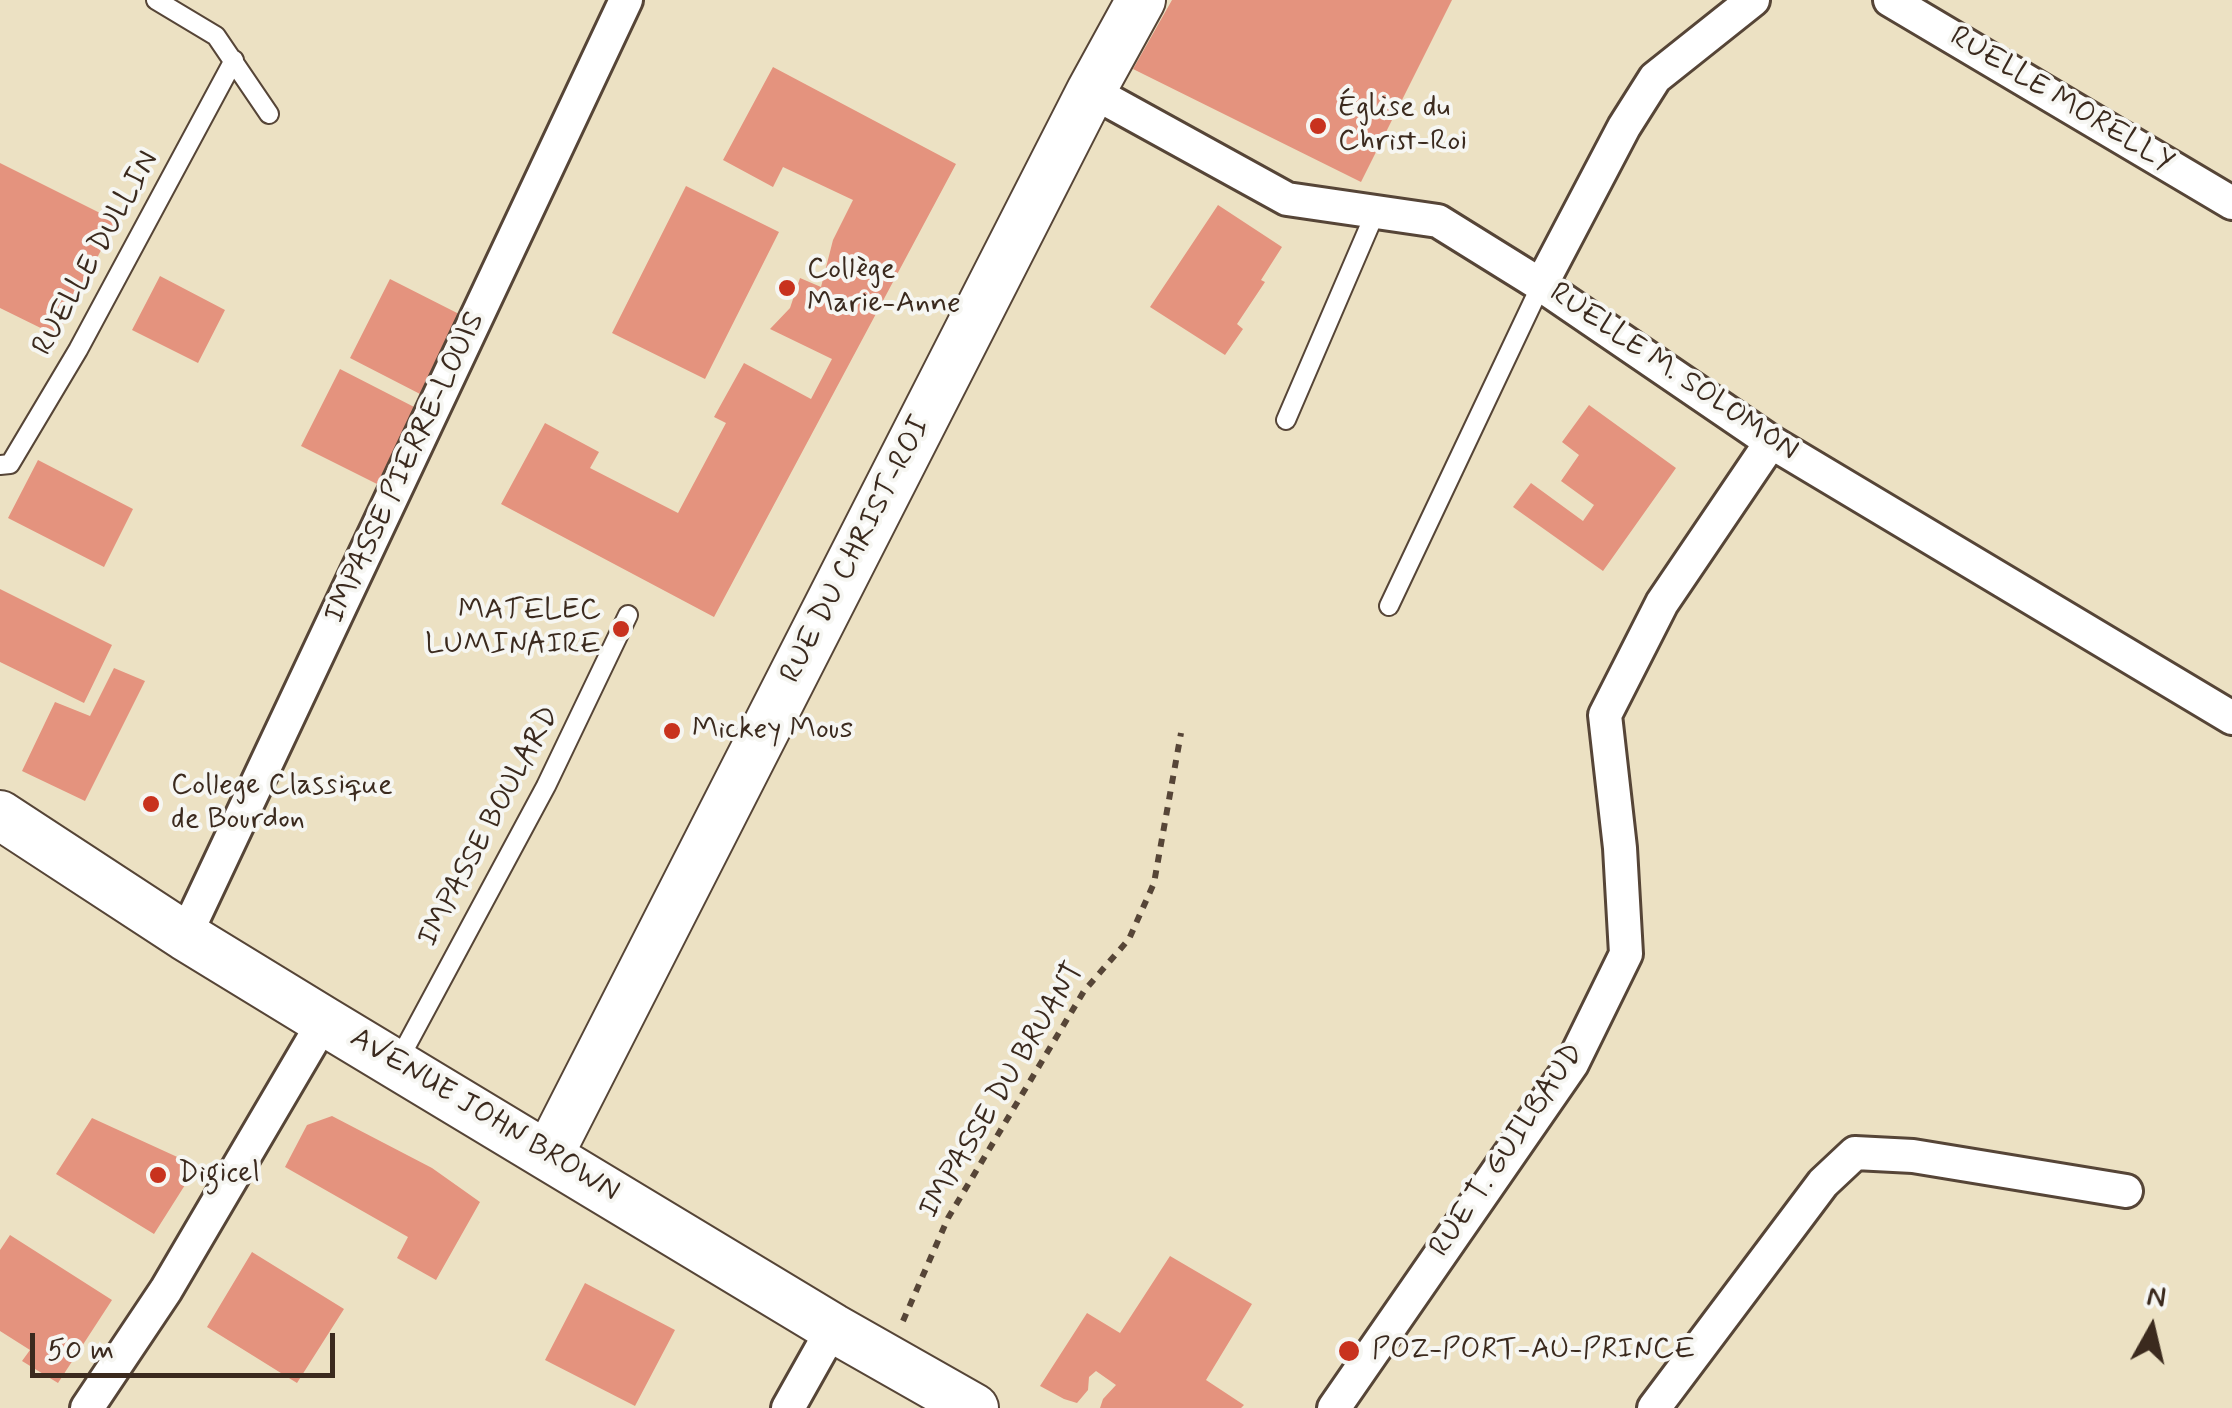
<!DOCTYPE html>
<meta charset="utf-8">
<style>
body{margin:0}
#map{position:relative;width:2232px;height:1408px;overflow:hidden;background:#ece1c3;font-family:Mynerve,sans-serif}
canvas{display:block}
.north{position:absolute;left:2102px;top:1278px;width:100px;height:100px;-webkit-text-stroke:8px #f6f6f2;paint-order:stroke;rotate:8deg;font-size:28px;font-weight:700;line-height:40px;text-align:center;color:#3b2a1e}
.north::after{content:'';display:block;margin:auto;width:35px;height:45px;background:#3b2a1e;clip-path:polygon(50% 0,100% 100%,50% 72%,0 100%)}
.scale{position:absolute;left:30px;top:1333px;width:305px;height:45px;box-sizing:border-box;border:5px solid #3b2a1e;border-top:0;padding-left:12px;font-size:30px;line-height:35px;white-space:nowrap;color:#3b2a1e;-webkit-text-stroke:8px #f6f6f2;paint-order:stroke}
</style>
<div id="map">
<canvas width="2232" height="1408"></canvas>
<div class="north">N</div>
<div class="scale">50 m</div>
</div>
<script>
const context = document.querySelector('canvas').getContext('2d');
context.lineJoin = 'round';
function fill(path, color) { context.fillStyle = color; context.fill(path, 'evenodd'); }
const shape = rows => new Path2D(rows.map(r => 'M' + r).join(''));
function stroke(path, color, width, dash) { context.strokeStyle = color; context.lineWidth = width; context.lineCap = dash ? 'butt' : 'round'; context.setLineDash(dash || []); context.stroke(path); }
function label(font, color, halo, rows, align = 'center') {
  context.font = font + ' Mynerve,sans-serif'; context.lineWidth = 8; context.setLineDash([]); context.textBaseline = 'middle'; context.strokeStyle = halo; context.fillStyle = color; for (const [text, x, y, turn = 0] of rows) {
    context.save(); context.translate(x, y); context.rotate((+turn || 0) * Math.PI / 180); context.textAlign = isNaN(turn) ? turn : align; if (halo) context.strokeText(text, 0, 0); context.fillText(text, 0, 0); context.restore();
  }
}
const building = shape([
 [1172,0,1452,0,1361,182,1133,69],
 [773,67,956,164,714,617,501,504,545,423,599,452,590,468,678,513,726,423,714,417,744,363,811,399,832,359,770,329,790,308,800,278,821,287,833,240,853,200,783,167,773,187,723,160],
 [0,163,116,221,57,336,0,308],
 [686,186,779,232,705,379,612,333],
 [1218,205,1282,247,1261,280,1265,282,1237,324,1243,329,1225,355,1150,307],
 [160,276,225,310,198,363,132,330],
 [390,279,463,316,422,395,350,358],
 [340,369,420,410,381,486,301,446],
 [1589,405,1676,468,1603,571,1513,507,1531,483,1583,521,1594,505,1561,481,1579,455,1562,442],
 [38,460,133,509,104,567,8,518],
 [0,589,112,645,84,703,0,662],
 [114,668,145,681,85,801,22,771,55,702,90,716],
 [332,1116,432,1168,480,1202,436,1280,397,1258,408,1237,285,1167,307,1125],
 [92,1118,197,1166,154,1234,56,1174],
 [10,1235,112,1300,58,1383,22,1361,30,1350,0,1331,0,1250],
 [252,1252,344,1309,297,1383,207,1327],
 [1170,1256,1252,1304,1206,1380,1244,1405,1241,1408,1100,1408,1103,1399,1116,1385,1096,1371,1089,1377,1088,1390,1077,1403,1064,1399,1040,1386,1087,1313,1120,1333],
 [585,1283,675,1330,635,1406,545,1360]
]);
const path = shape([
 [903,1321,948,1218,1084,991,1129,939,1154,883,1181,733]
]);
const lane = shape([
 [156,0,216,36,269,114],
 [1286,420,1376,211],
 [0,465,10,464,78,350,234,60],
 [1389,606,1541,285],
 [397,1063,546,786,628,615]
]);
const street = shape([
 [1890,0,2232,203],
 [1091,91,1287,199,1438,221,1541,285,1771,442,2232,718],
 [1541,285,1624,127,1655,78,1753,0],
 [185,936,626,0],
 [87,1408,166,1290,324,1021],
 [788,1408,833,1328],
 [1334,1408,1572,1064,1626,954,1620,848,1605,715,1662,603,1771,442],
 [1654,1408,1823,1183,1855,1153,1913,1156,2126,1191]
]);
const secondary = shape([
 [0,815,185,936,324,1021,833,1328,974,1408],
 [549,1154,1091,91,1141,0]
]);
const markers = [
 [1318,126,10,"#c8321e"],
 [787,288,10,"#c8321e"],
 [621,629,10,"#c8321e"],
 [672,731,10,"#c8321e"],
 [151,804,10,"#c8321e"],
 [158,1175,10,"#c8321e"],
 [1349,1351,12,"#c8321e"]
];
const streetNames = [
 ["RUELLE MORELLY",2061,101,31],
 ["RUELLE DULLIN",97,254,-61],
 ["RUELLE M. SOLOMON",1673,373,34],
 ["IMPASSE PIERRE-LOUIS",406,468,-65],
 ["RUE DU CHRIST-ROI",857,550,-63],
 ["IMPASSE BOULARD",490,827,-62],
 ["IMPASSE DU BRUANT",1003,1091,-59],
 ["AVENUE JOHN BROWN",484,1116,31],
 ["RUE T. GUILBAUD",1508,1151,-56]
];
const poiNames = [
 ["Église du",1338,109],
 ["Christ-Roi",1338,143],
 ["Collège",807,271],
 ["Marie-Anne",807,305],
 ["MATELEC",601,612,"right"],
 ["LUMINAIRE",601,646,"right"],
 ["Mickey Mous",692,731],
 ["College Classique",171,787],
 ["de Bourdon",171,821],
 ["Digicel",178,1175],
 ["POZ-PORT-AU-PRINCE",1372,1351]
];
fill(building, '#e4937e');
stroke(lane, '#564537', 22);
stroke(street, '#564537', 38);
stroke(secondary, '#564537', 52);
stroke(path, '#564537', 6, [8, 8]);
stroke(lane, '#fff', 18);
stroke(street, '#fff', 32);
stroke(secondary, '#fff', 48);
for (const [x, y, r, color] of markers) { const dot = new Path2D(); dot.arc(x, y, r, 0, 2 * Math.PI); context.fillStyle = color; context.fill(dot); stroke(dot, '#f6f6f2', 4); }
label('30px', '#3b2a1e', '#f6f6f2', streetNames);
label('30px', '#3b2a1e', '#f6f6f2', poiNames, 'left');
</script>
